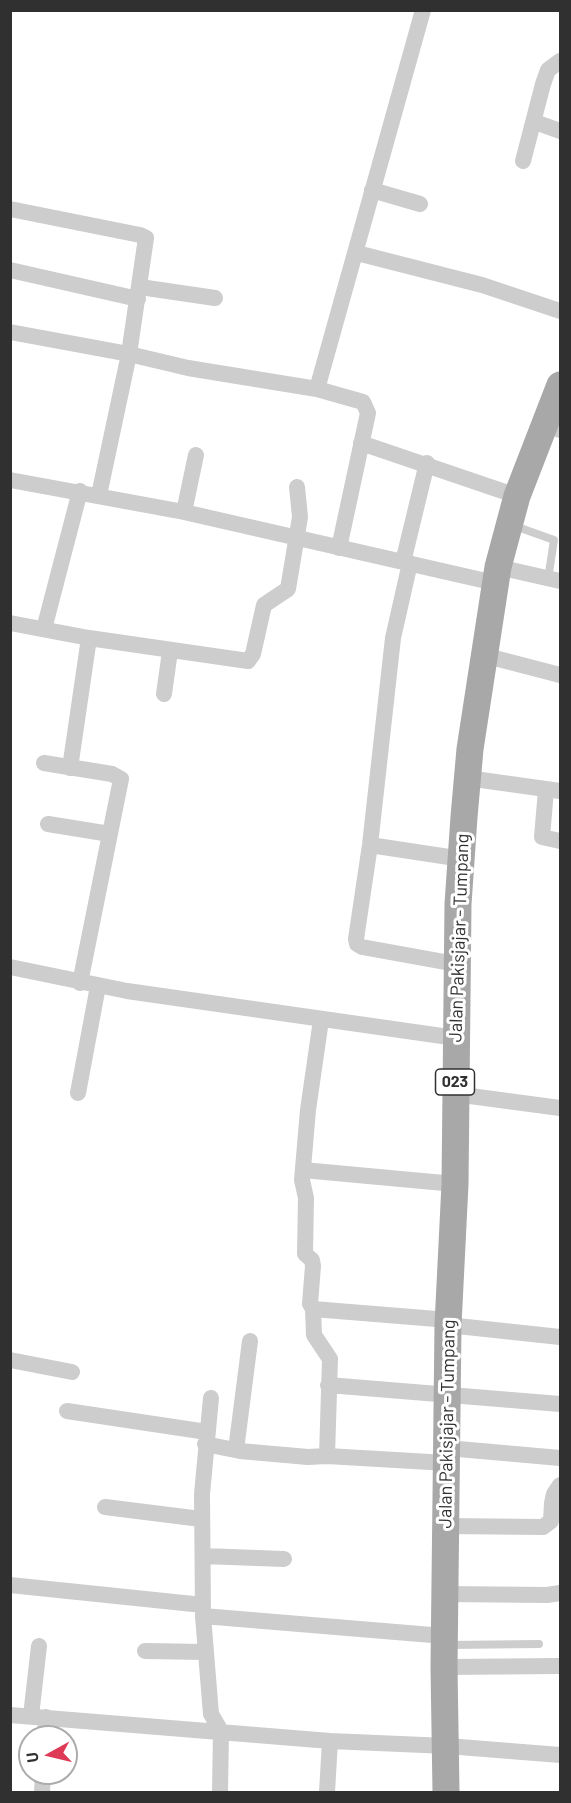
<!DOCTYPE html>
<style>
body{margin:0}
#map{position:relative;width:571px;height:1803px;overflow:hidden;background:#fff;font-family:Barlow,sans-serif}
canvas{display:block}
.frame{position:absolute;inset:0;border:12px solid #303030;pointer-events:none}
.north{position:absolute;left:18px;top:1725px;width:60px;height:60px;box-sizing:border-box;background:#fff;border:2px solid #acacac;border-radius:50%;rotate:262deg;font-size:16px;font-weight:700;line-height:24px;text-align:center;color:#303030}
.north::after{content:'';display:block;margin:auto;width:21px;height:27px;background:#de3a56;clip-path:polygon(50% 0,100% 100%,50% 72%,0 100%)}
</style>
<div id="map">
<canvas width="571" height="1803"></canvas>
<div class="frame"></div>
<div class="north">U</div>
</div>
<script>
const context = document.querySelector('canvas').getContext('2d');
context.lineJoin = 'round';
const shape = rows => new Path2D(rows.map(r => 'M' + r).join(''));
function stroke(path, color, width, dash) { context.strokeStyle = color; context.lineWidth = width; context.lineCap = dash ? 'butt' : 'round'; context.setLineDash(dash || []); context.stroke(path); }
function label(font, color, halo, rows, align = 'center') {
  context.font = font + ' Barlow,sans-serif'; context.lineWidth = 6; context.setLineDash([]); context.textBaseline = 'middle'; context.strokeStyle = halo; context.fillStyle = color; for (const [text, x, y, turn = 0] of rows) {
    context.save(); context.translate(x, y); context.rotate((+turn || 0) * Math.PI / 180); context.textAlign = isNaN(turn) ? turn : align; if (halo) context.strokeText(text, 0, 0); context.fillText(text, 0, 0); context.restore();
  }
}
const lane = shape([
 [512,525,554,540,548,579],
 [447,1645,539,1644]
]);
const street = shape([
 [535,122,560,131],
 [523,161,543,84,548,70,560,61],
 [372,190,420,204],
 [10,209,140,235,146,238,129,354,188,368,317,389,363,402,368,413,339,548],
 [357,253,482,285,560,311],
 [10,270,138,299],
 [140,287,215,298],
 [10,332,129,354,99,495],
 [317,389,423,10],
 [543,424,560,430],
 [361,443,517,496],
 [10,480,184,512,495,583],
 [184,512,196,455],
 [403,562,427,463],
 [410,563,393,638,370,845,356,939,357,944,362,947,456,964],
 [498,567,560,581],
 [10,623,89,638,248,661,253,654,264,605,288,589,300,517,297,487],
 [44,629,80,491],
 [483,655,560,675],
 [164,694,170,651],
 [44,763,112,774,121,779,80,983],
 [70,768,89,638],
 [467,778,560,791],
 [546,790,542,837,560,841],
 [48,824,110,834],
 [370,845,462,859],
 [10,967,127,991,456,1038],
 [321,1020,308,1110,302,1180,306,1198,305,1254,312,1260,313,1266,310,1304,313,1309,314,1335,330,1359,327,1456],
 [78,1093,98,986],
 [455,1094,560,1108],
 [303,1170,455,1184],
 [313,1309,449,1320],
 [448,1325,560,1337],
 [10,1360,72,1372],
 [328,1385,560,1404],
 [211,1398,202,1494,203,1616,211,1714,221,1731,220,1792],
 [67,1411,207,1432],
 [205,1444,240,1451,308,1457,327,1456,447,1463],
 [447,1448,560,1458],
 [236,1450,250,1341],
 [552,1503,554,1494,560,1485],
 [105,1507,201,1519],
 [446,1526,543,1527,551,1521,552,1503,560,1503],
 [203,1556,284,1559],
 [10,1585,203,1605],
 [445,1594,547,1595,560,1593],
 [203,1616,444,1636],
 [145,1651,206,1652],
 [444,1667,560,1666],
 [10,1715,330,1741,447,1746,560,1755],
 [31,1716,39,1646],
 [45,1737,46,1717],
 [42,1792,43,1773],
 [327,1792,330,1741]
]);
const primary = shape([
 [446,1792,444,1667,448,1325,455,1184,458,904,464,817,470,749,498,567,517,496,560,385]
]);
const shields = [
 [455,1082,39]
];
const shieldNames = [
 ["023",455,1082]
];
const streetNames = [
 ["Jalan Pakisjajar - Tumpang",459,938,-88],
 ["Jalan Pakisjajar - Tumpang",447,1424,-89]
];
stroke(lane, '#cdcdcd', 8);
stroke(street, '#cdcdcd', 16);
stroke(primary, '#a8a8a8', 27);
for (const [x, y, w] of shields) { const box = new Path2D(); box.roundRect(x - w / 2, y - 13, w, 26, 4.5); context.fillStyle = '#fff'; context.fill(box); stroke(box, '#303030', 1.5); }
label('bold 16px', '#303030', null, shieldNames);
label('18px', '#303030', '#fff', streetNames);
</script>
